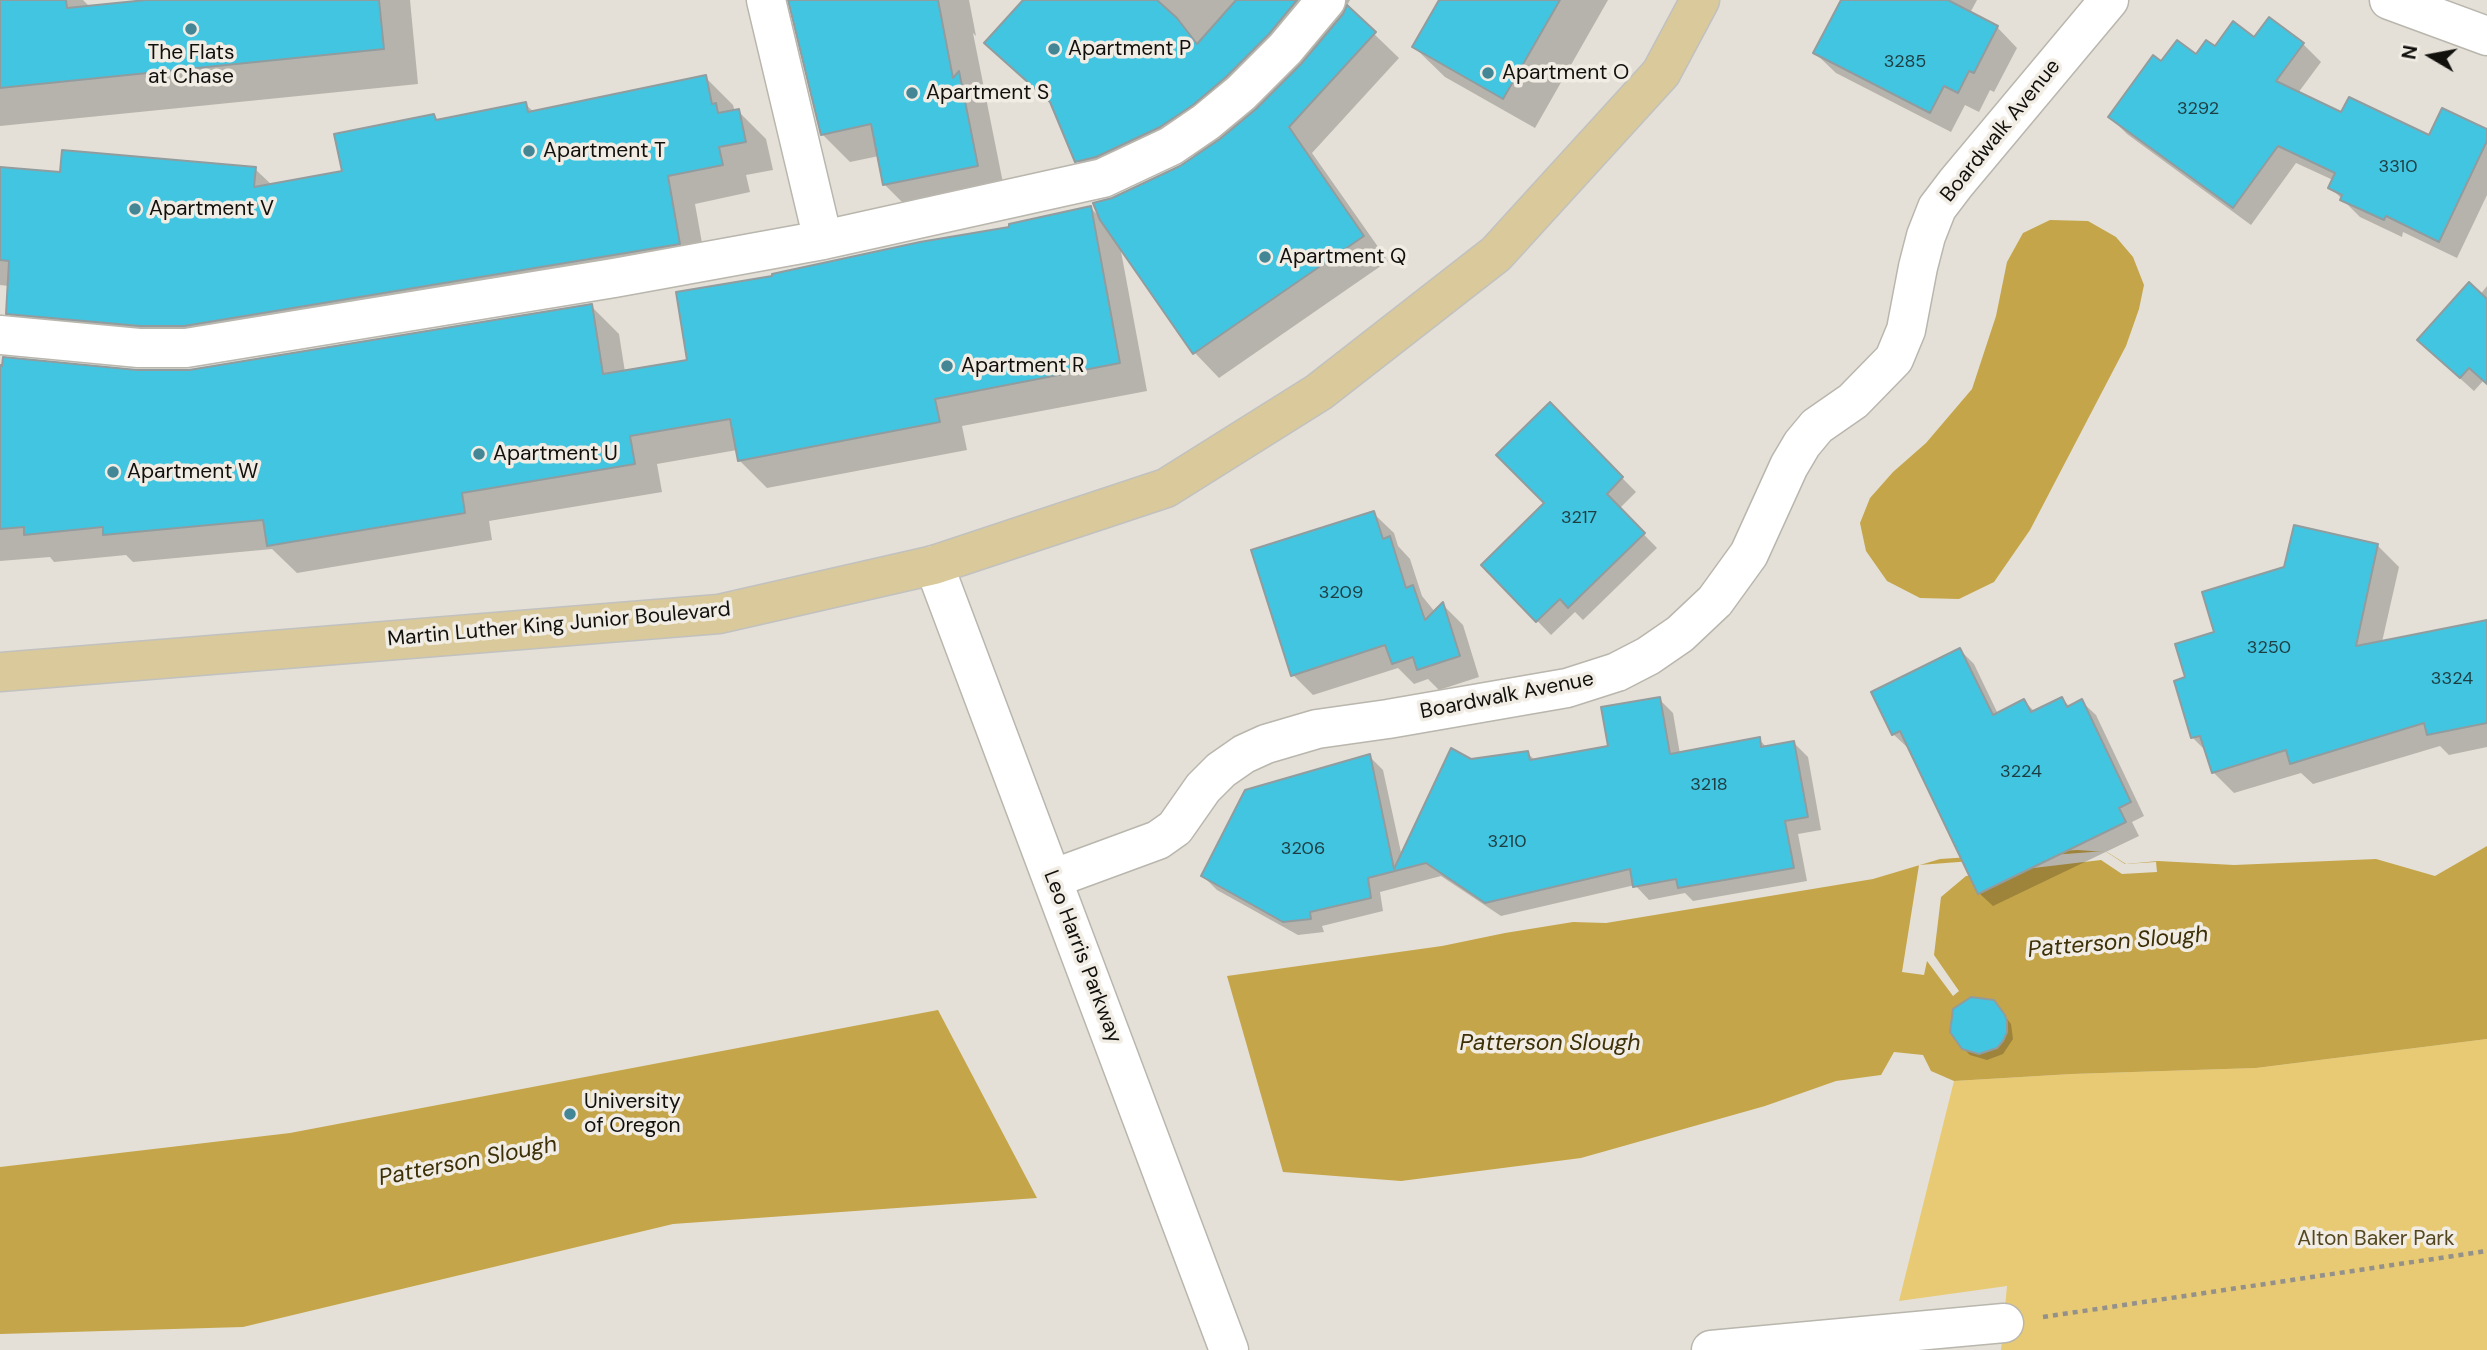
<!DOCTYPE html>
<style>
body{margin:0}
#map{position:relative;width:2487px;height:1350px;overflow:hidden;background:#e4e0d7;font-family:"DM Sans",sans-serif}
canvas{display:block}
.north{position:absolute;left:2396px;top:21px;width:70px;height:70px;-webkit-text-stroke:5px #f1ede4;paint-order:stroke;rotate:280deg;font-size:19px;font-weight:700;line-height:28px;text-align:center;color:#11100d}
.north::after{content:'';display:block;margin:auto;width:24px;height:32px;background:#11100d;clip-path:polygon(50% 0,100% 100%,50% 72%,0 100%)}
</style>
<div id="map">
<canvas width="2487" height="1350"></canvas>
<div class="north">N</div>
</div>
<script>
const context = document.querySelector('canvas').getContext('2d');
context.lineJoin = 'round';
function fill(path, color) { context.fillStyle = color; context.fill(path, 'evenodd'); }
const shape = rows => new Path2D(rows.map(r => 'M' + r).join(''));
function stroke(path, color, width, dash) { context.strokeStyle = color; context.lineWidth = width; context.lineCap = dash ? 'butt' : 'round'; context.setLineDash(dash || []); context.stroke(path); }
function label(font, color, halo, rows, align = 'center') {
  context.font = font + ' "DM Sans",sans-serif'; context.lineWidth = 7; context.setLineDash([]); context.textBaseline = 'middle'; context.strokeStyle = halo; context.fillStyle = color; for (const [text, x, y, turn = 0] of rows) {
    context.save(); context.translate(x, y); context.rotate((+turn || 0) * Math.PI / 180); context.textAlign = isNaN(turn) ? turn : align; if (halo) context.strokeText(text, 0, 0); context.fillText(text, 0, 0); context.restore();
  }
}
const green = shape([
 [2487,1039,2487,1350,2001,1350,2007,1286,1899,1301,1954,1081,2072,1074,2256,1068]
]);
const water = shape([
 [2050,220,2088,221,2116,237,2133,257,2144,285,2139,309,2126,346,2030,530,1994,582,1959,599,1920,598,1887,581,1866,551,1860,523,1870,498,1893,472,1926,443,1972,389,1996,316,2007,262,2023,233],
 [2487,846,2487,1039,2256,1068,2072,1074,1954,1081,1931,1071,1923,1055,1894,1052,1881,1075,1836,1081,1765,1106,1581,1158,1401,1181,1283,1172,1227,976,1442,946,1505,933,1573,922,1606,923,1873,879,1940,859,2077,850,2107,852,2126,864,2158,861,2234,865,2376,859,2435,876],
 [938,1010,1037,1198,673,1224,243,1327,0,1334,0,1167,290,1133]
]);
const pier = shape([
 [2105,851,2125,864,2156,862,2157,872,2122,874,2101,860,1966,876,1941,897,1934,955,1959,991,1953,996,1927,961,1924,975,1902,972,1919,865]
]);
const shadow = shape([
 [0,0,83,0,90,7,163,0,410,0,418,84,0,126],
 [790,0,969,0,976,36,973,33,1005,193,912,212,884,184,879,156,850,162,822,134],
 [1025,0,1350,0,1346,7,1399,58,1312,153,1388,261,1219,378,1195,353,1120,246,1147,391,962,426,967,450,767,488,739,460,737,450,657,464,662,492,489,521,492,540,297,573,272,549,133,562,126,555,54,562,50,557,0,561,0,366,189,371,591,306,619,334,625,372,689,361,774,277,1011,228,1091,208,1102,220,1113,200,1181,167,1196,157,1195,155,1127,187,1108,192,1077,161,1053,106,987,43],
 [1441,0,1608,0,1535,128,1445,77,1414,47],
 [1843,0,1977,0,1970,13,1997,27,2017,48,1994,92,1990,90,1979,112,1965,105,1951,132,1836,73,1815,53],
 [2254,39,2303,44,2321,62,2298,93,2342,115,2430,137,2487,131,2487,195,2457,258,2403,232,2402,237,2360,217,2330,187,2333,180,2296,163,2251,225,2127,134,2110,117,2162,63,2196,56,2215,48],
 [705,77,733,105,735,112,738,111,766,139,773,170,746,175,750,192,695,204,707,271,213,353,35,341,7,313,9,286,0,285,0,169,62,174,255,169,273,186,344,172,433,116,439,121,525,104,534,112],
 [2487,286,2487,384,2483,381,2474,391,2433,354],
 [1550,405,1636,492,1619,509,1657,548,1583,620,1575,612,1551,635,1483,565,1546,503],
 [1373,513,1394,533,1398,546,1410,559,1422,596,1435,612,1443,605,1463,625,1479,677,1439,690,1428,679,1414,684,1398,668,1313,695,1293,675],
 [2378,546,2399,567,2382,642,2487,622,2487,747,2449,755,2440,746,2313,784,2301,773,2234,793,2213,772,2207,752,2192,737,2187,679,2216,633],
 [1960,650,1974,664,1998,714,2024,701,2035,712,2062,699,2070,707,2082,702,2096,715,2144,816,2132,822,2139,836,1993,906,1979,893,1909,746,1907,747,1893,734],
 [1659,699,1673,713,1680,754,1759,739,1767,748,1794,743,1808,757,1821,830,1798,834,1807,881,1693,901,1685,893,1649,900,1635,885,1501,916,1441,876,1380,892,1383,911,1322,926,1324,932,1298,935,1217,890,1203,876,1369,756,1383,770,1402,857,1471,761,1527,753,1535,760,1610,747],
 [1994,1002,2011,1024,2013,1039,2003,1054,1987,1060,1970,1055,1963,1048]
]);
const building = shape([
 [0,0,66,0,67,8,146,0,379,0,384,49,0,88,0,0],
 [788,0,938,0,953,78,959,71,978,166,883,185,871,124,821,135,788,0],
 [1023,0,1157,0,1177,18,1197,44,1236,0,1297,0,1269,34,1226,77,1193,105,1160,127,1096,157,1075,162,1050,102,984,43,1023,0],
 [1439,0,1560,0,1503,99,1412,47,1439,0],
 [1841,0,1948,0,1998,26,1974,73,1969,71,1958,93,1944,86,1930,113,1813,53,1841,0],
 [1347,5,1376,32,1289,127,1364,236,1193,354,1100,220,1093,203,1112,198,1180,166,1220,139,1256,109,1301,64,1343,14,1347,5],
 [2269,17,2304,43,2276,81,2341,112,2349,97,2429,135,2442,108,2487,129,2487,141,2439,242,2386,216,2384,220,2340,200,2342,195,2328,188,2335,173,2278,146,2233,208,2108,117,2153,55,2161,61,2177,40,2196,54,2206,40,2215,46,2233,21,2254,37,2269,17],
 [706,75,712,104,716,103,718,113,739,109,746,142,719,147,723,165,668,176,680,244,184,326,140,326,6,314,9,261,0,260,0,167,60,172,62,150,256,167,254,187,342,171,334,134,434,114,436,120,526,102,528,112,706,75],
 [1091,206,1120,363,935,399,940,422,738,461,730,419,630,436,635,464,462,493,465,513,267,546,263,520,103,535,103,527,24,535,24,527,0,529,0,365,2,366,3,357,137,370,189,370,592,304,603,374,687,360,676,292,772,276,772,274,920,242,1009,227,1009,224,1091,206],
 [2469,282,2487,299,2487,384,2469,368,2460,378,2417,340,2469,282],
 [1550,402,1623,477,1607,494,1645,533,1568,608,1560,599,1536,622,1481,565,1544,503,1496,455,1550,402],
 [1374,511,1383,539,1390,536,1406,588,1413,585,1425,620,1443,602,1460,656,1417,670,1413,657,1392,664,1385,645,1291,676,1251,550,1374,511],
 [2294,525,2378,544,2356,646,2487,620,2487,723,2427,735,2424,723,2290,764,2286,750,2212,773,2200,736,2191,738,2174,681,2185,677,2175,644,2214,632,2202,592,2284,567,2294,525],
 [1960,648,1993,715,2024,699,2031,712,2062,697,2067,707,2082,699,2131,802,2119,808,2126,822,1978,894,1900,731,1892,735,1871,692,1960,648],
 [1660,697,1670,754,1760,737,1761,747,1794,741,1808,817,1785,821,1794,868,1678,888,1676,879,1633,887,1630,869,1485,903,1426,863,1368,878,1371,898,1310,912,1311,919,1283,922,1201,876,1245,790,1370,754,1394,869,1451,748,1471,759,1528,751,1530,760,1608,746,1601,707,1660,697],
 [1971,997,1994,1000,2005,1015,2007,1022,2007,1032,2003,1041,1997,1048,1979,1054,1962,1049,1950,1032,1953,1009,1971,997]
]);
const path = shape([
 [2043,1317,2487,1251]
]);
const minor = shape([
 [766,0,823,240],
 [2389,0,2487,36],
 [0,335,139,348,186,348,614,278,823,240,1103,178,1171,146,1206,122,1241,93,1285,49,1326,0],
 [934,565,1229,1350],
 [1052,879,1158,840,1175,828,1203,788,1221,770,1244,754,1266,744,1317,729,1388,719,1567,688,1617,672,1648,656,1680,634,1715,601,1749,554,1789,466,1802,444,1817,426,1853,401,1894,359,1906,330,1918,267,1926,236,1937,208,1956,183,2109,0],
 [1711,1350,2004,1323]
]);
const major = shape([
 [0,672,719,614,934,565,1166,488,1319,392,1496,254,1661,73,1700,0]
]);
const markers = [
 [191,29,7,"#438695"],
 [1054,49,7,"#438695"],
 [1488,73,7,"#438695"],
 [912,93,7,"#438695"],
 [529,151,7,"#438695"],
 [135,209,7,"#438695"],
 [1265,257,7,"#438695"],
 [947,366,7,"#438695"],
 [479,454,7,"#438695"],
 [113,472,7,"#438695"],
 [570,1114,7,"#438695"]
];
const numberNames = [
 ["3285",1905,62],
 ["3292",2198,109],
 ["3310",2398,167],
 ["3217",1579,518],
 ["3209",1341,593],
 ["3250",2269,648],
 ["3324",2452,679],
 ["3224",2021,772],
 ["3218",1709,785],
 ["3210",1507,842],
 ["3206",1303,849]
];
const poiNames = [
 ["Apartment P",1068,49],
 ["The Flats",191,53,"center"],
 ["at Chase",191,77,"center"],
 ["Apartment O",1502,73],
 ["Apartment S",926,93],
 ["Apartment T",543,151],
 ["Apartment V",149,209],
 ["Apartment Q",1279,257],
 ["Apartment R",961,366],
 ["Apartment U",493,454],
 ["Apartment W",127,472],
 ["University",584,1102],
 ["of Oregon",584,1126]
];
const streetNames = [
 ["Boardwalk Avenue",2001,131,-51],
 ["Martin Luther King Junior Boulevard",559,625,-5],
 ["Boardwalk Avenue",1507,696,-11],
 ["Leo Harris Parkway",1082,957,69]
];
const parkNames = [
 ["Alton Baker Park",2376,1239]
];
const waterNames = [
 ["Patterson Slough",2118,943,-5],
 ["Patterson Slough",1550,1044],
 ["Patterson Slough",468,1162,-11]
];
fill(green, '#e8ca74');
fill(water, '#c5a549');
fill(pier, '#e4e0d7');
fill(shadow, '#0003');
fill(building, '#42c5e0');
stroke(building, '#919c9f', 2);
stroke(minor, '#b9b6ad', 41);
stroke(major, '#c1c1c0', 41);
stroke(path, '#94918a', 4.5, [5, 5]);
stroke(minor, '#fff', 38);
stroke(major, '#d9c99b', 38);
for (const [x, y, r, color] of markers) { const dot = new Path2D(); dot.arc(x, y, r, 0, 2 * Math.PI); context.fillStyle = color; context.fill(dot); stroke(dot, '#f1ede4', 2.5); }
label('18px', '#1d3d42', null, numberNames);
label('21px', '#11100d', '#f1ede4', poiNames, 'left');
label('21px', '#11100d', '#f1ede4', streetNames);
label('21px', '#544620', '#f1ede4', parkNames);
label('italic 23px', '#3d3007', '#f1ede4', waterNames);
</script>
